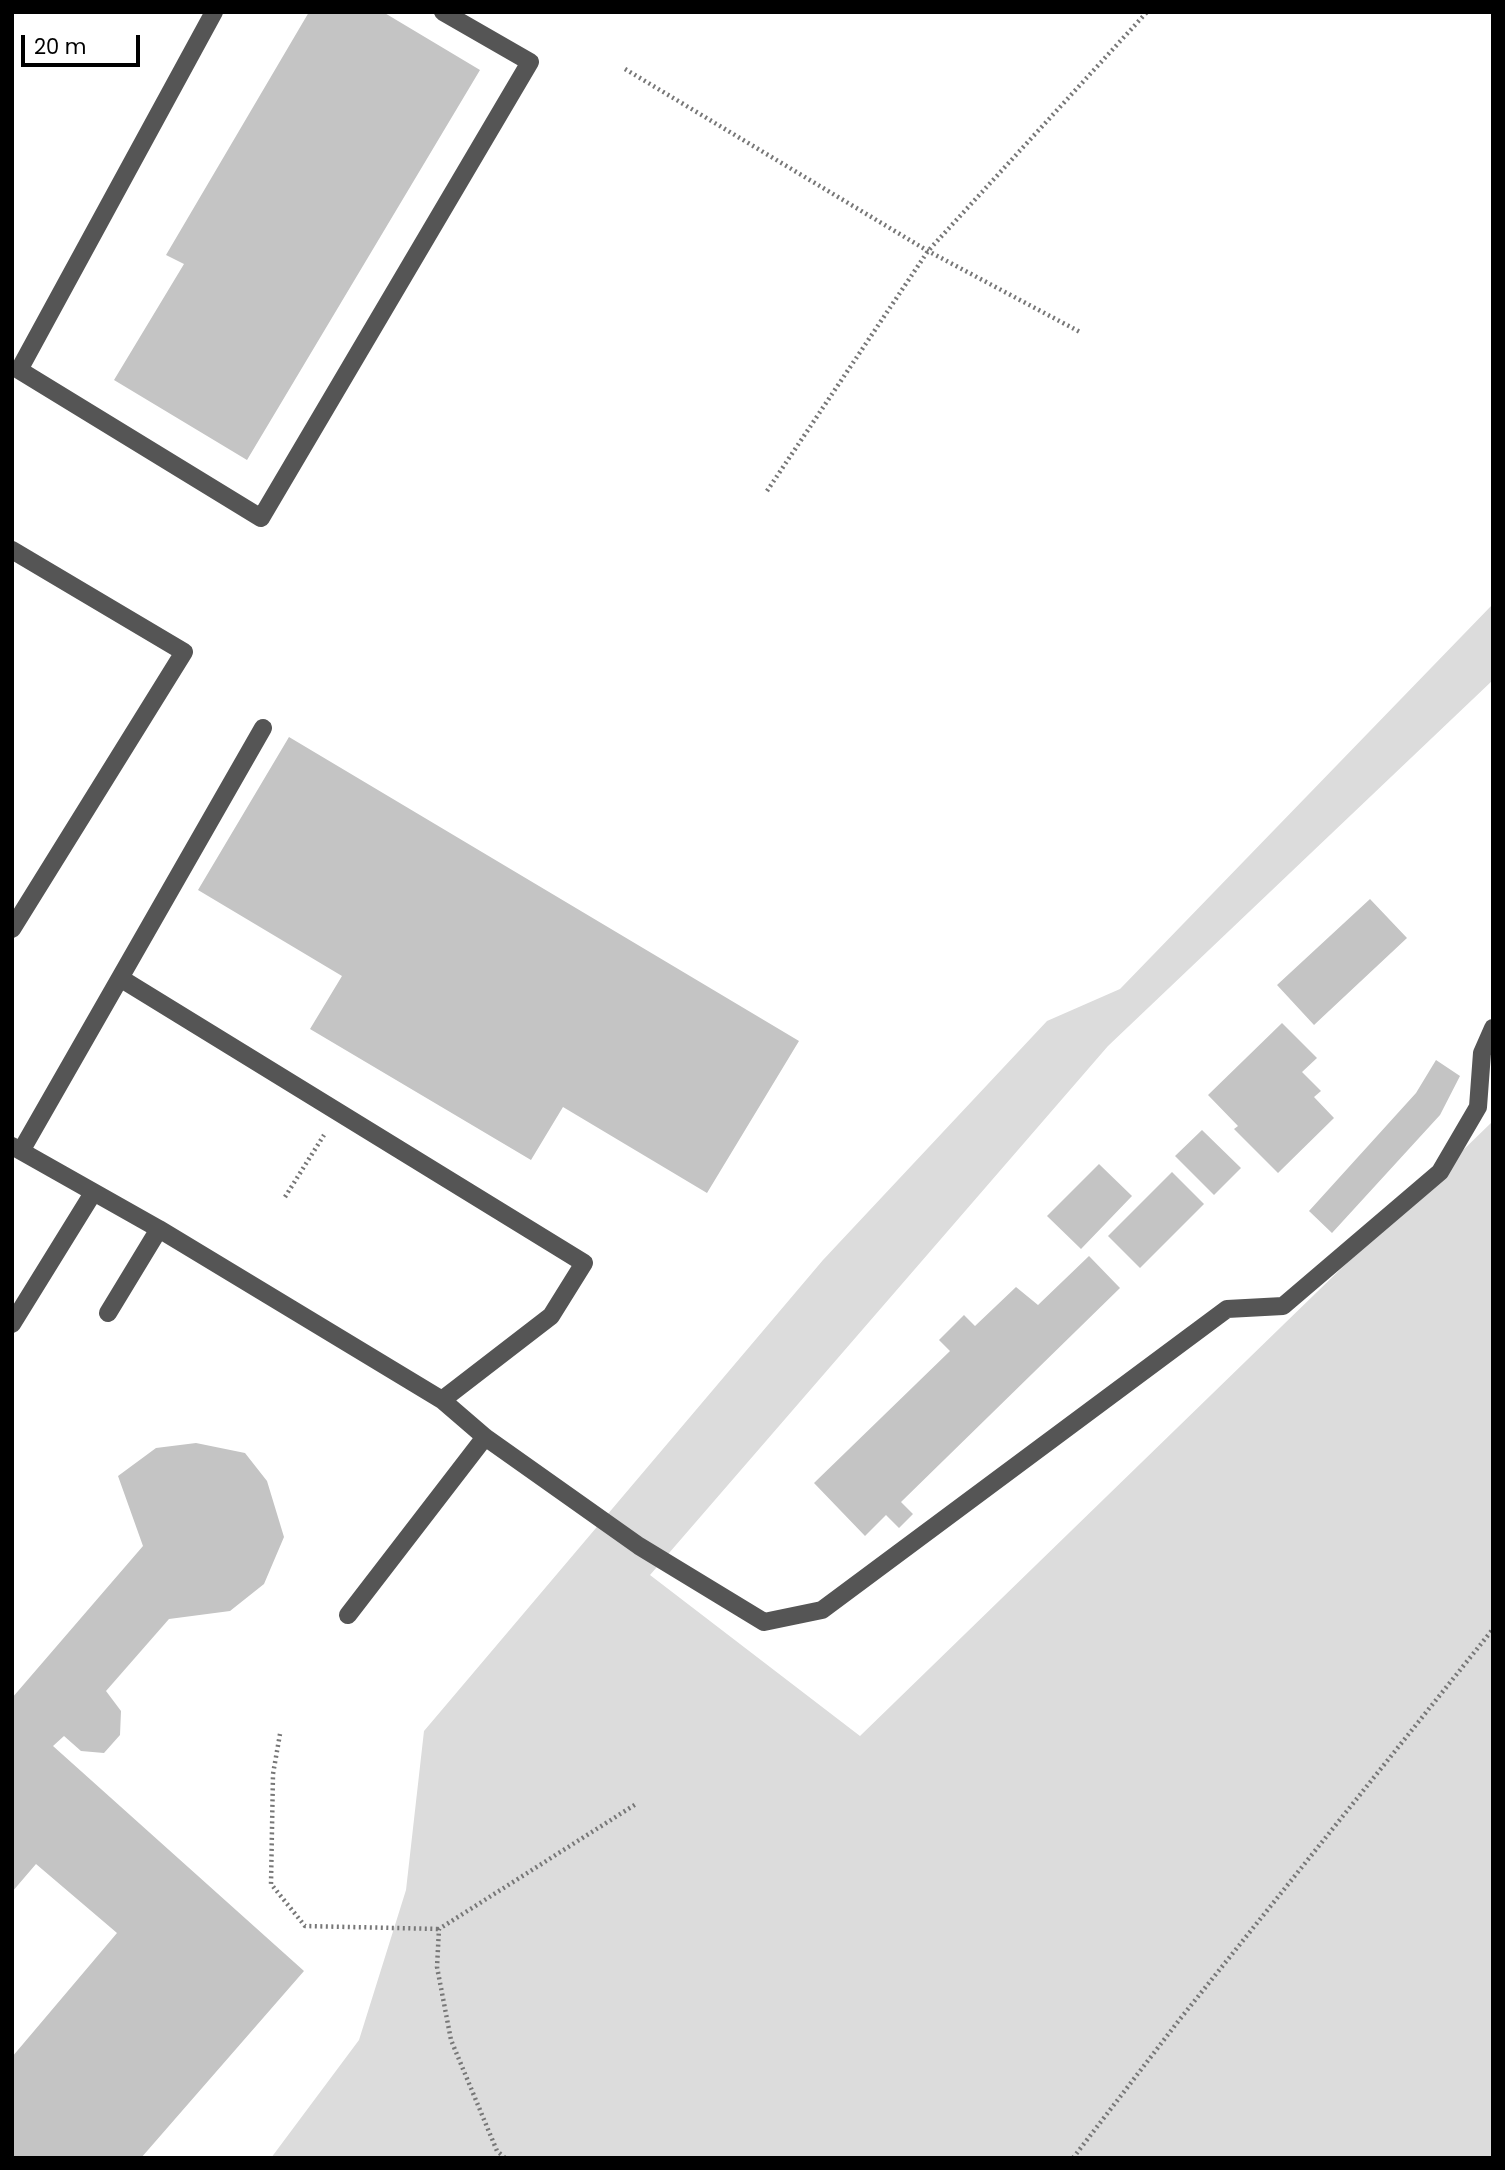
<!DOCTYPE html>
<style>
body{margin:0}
#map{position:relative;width:1505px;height:2170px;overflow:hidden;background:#fff;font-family:Poppins,sans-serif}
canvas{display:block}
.frame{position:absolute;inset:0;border:14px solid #000;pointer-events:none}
.scale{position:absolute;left:21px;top:35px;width:119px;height:32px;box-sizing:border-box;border:4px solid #000;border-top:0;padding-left:9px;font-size:21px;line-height:24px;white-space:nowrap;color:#000;-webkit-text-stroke:5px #fff;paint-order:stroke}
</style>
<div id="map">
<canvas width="1505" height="2170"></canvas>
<div class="frame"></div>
<div class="scale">20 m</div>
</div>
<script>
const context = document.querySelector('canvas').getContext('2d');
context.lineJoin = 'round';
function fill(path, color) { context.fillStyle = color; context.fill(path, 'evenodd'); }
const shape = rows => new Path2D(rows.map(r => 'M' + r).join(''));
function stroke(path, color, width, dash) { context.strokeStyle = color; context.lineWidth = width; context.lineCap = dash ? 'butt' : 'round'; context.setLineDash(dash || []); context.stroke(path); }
const green = shape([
 [1493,604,1493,680,1108,1046,650,1575,860,1736,1493,1121,1493,2158,271,2158,359,2040,406,1890,424,1731,823,1260,1047,1021,1120,989]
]);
const building = shape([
 [309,12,383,12,480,70,247,460,114,380,184,264,166,255],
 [289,737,799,1041,707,1193,563,1107,531,1160,310,1029,342,976,198,890],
 [1370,899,1407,938,1314,1025,1277,985],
 [1282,1023,1317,1058,1302,1072,1321,1091,1314,1097,1334,1118,1278,1173,1234,1129,1238,1126,1208,1095],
 [1436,1060,1460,1076,1440,1115,1332,1233,1309,1211,1416,1093],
 [1202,1130,1241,1168,1214,1195,1175,1156],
 [1099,1164,1132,1196,1081,1249,1047,1216],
 [1172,1172,1204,1204,1140,1268,1108,1236],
 [1089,1256,1120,1288,901,1502,913,1514,899,1528,886,1515,865,1536,814,1483,950,1351,939,1340,964,1315,975,1326,1016,1287,1038,1305],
 [196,1443,245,1453,267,1481,284,1537,264,1584,230,1611,169,1619,106,1691,121,1711,120,1735,104,1753,81,1751,64,1736,53,1746,304,1971,141,2158,12,2158,12,2057,117,1933,36,1864,12,1892,12,1698,143,1546,118,1476,156,1448]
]);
const path = shape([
 [625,69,928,251,1080,332],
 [767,491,928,251,1147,12],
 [285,1197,324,1135],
 [280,1734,273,1774,271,1884,305,1926,439,1929],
 [505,2158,497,2151,451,2040,437,1967,439,1929,636,1804],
 [1073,2158,1180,2019,1493,1629]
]);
const minor = shape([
 [214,12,19,370,261,518,530,62,443,12],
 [12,550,184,652,12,929],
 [120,978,584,1263,551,1316,442,1400],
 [12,1146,159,1229,442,1400,485,1437,639,1546,764,1622,822,1610,1227,1309,1283,1306,1440,1172,1478,1107,1482,1053,1493,1028],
 [21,1151,263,728],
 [108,1313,159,1229],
 [12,1324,93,1193],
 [348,1615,485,1437]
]);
fill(green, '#dcdcdc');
fill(building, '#c4c4c4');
stroke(path, '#777', 4.5, [2, 3.5]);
stroke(minor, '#555', 18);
</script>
